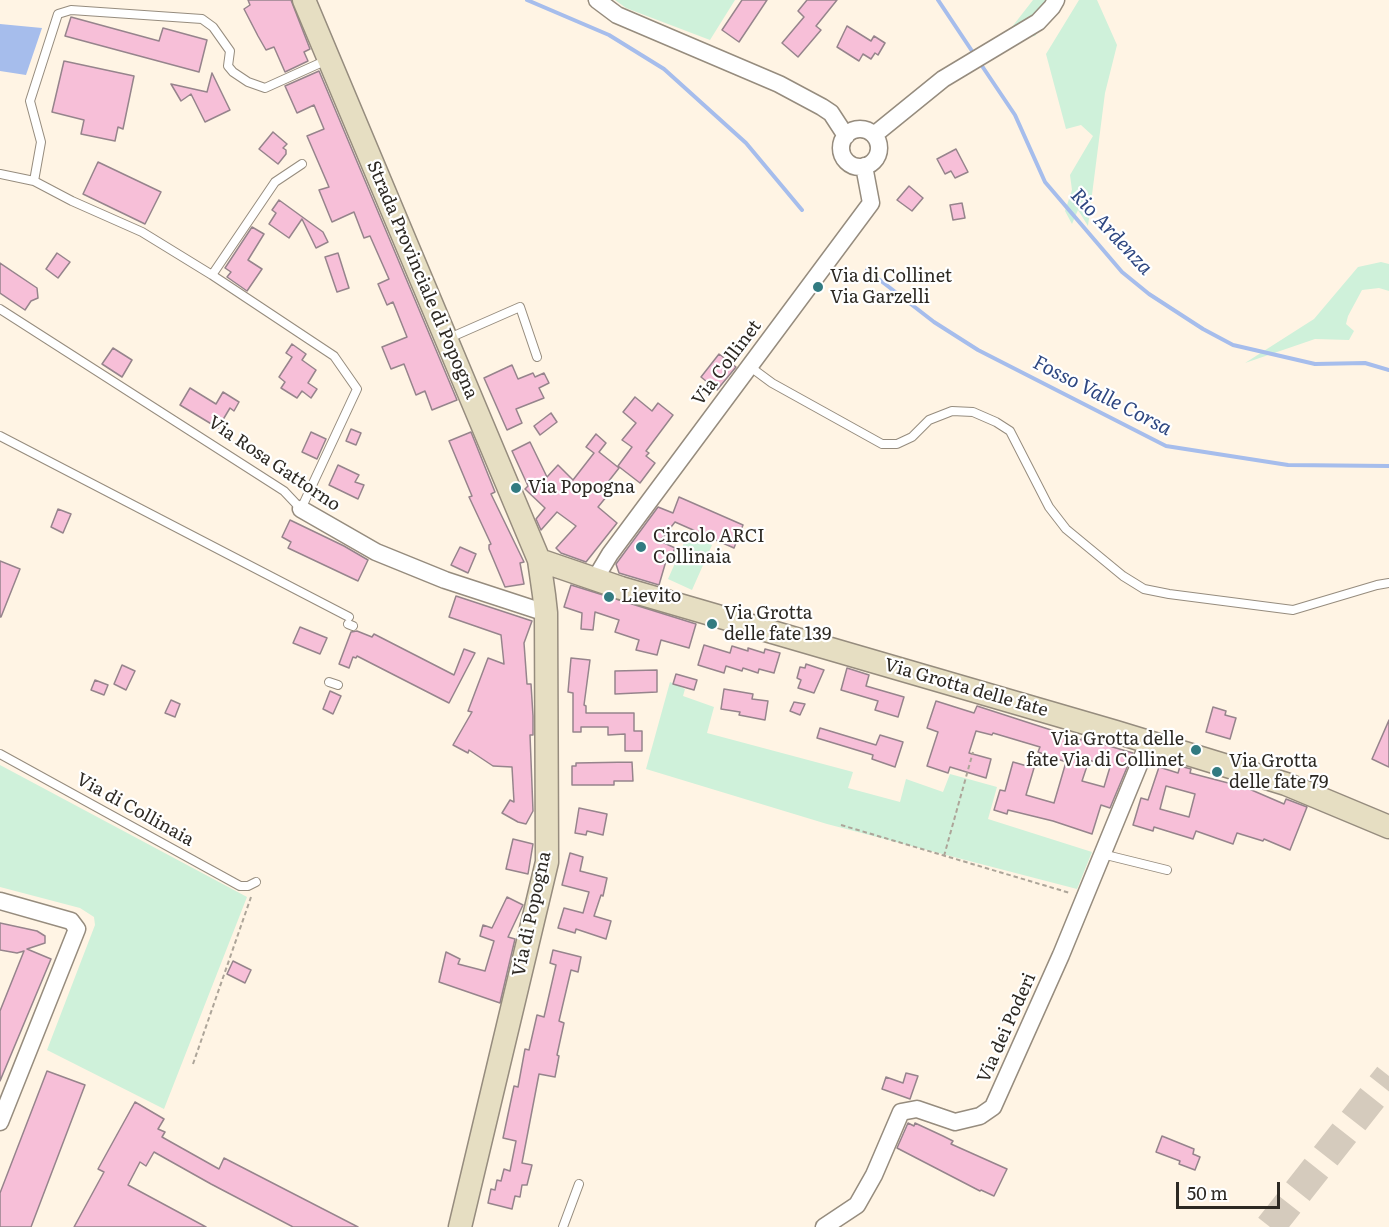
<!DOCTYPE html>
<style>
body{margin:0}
#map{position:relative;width:1389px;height:1227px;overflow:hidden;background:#fff4e4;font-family:Literata,serif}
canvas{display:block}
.scale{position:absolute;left:1176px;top:1182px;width:104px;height:27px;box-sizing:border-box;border:3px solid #2d2923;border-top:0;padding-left:8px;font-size:18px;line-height:21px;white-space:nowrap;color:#2d2923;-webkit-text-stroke:4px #fff;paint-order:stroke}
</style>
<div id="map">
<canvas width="1389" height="1227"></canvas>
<div class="scale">50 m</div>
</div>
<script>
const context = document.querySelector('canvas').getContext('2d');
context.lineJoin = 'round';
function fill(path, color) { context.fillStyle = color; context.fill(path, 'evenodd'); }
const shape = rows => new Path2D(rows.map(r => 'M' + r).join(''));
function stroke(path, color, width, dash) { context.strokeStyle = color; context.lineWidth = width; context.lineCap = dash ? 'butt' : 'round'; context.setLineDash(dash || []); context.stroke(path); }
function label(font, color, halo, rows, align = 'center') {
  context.font = font + ' Literata,serif'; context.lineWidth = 4.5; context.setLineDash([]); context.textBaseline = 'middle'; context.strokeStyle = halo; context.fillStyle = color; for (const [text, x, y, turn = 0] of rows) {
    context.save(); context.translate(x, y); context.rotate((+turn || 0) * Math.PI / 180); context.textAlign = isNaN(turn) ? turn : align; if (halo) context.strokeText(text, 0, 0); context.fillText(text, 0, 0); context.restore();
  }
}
const green = shape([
 [615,0,735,0,710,40,626,8],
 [1033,0,1064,0,1035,36,1001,41],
 [1079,0,1097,0,1117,45,1105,93,1088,226,1078,210,1072,224,1065,211,1072,190,1070,175,1093,136,1081,125,1066,129,1046,54],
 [1381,262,1389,264,1389,291,1379,288,1362,290,1348,316,1346,324,1354,331,1349,340,1315,339,1245,363,1314,319,1358,267],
 [688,534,712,545,692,590,668,579],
 [670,682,685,689,683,696,714,707,707,733,853,772,848,788,900,802,906,779,943,792,950,774,997,787,988,819,1092,852,1077,889,827,824,646,769],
 [0,765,247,897,164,1109,47,1050,95,925,94,917,80,908,0,887]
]);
const water = shape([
 [0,24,42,28,26,75,0,71]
]);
const stream = shape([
 [527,0,609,35,664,69,746,143,802,210],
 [938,0,974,54],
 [980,63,1015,115,1045,182,1122,272,1149,294,1203,329,1233,345,1315,364,1365,363,1389,370],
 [867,270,934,322,978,350,1166,446,1288,465,1389,466]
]);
const building = shape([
 [248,0,291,0,310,49,304,52,308,61,285,72,274,47,266,50,258,36,244,9,250,5,248,0],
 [742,0,767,0,739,42,722,30,742,0],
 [807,0,837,0,816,26,821,30,798,57,782,43,804,17,798,11,807,0],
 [71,17,159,41,163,28,207,40,199,72,65,36,71,17],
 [847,26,871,41,874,36,885,43,878,55,875,53,871,59,863,54,859,61,837,47,847,26],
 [64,61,134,76,123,129,118,127,115,141,81,134,84,120,52,112,64,61],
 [319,71,457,400,432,410,425,391,416,395,404,364,391,369,382,347,407,337,393,302,387,305,378,284,389,279,370,236,364,238,354,212,332,222,319,190,329,187,307,136,324,129,314,105,297,113,285,86,319,71],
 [212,73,230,110,205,122,191,94,181,101,171,84,207,92,212,73],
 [273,132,287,144,283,148,286,150,286,154,278,164,259,149,273,132],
 [956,149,968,172,955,178,951,171,945,174,937,159,956,149],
 [98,162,161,192,145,224,83,194,98,162],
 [909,186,923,198,912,211,897,200,909,186],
 [279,200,323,232,328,242,316,248,302,219,289,238,269,224,276,213,272,210,279,200],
 [962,203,965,218,953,220,950,205,962,203],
 [252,227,264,234,248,260,262,269,247,291,227,277,231,272,225,268,252,227],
 [57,253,70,262,58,278,46,269,57,253],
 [338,253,349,288,337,292,325,257,338,253],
 [0,263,37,288,38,298,31,301,25,310,0,293,0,263],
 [292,344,306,354,302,360,316,370,308,383,317,389,311,398,302,391,297,398,281,388,285,382,279,377,292,357,286,353,292,344],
 [113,348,132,360,122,377,102,364,113,348],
 [719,354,736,367,717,390,701,377,719,354],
 [512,365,518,379,533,373,535,377,544,373,549,383,539,388,544,398,516,409,522,423,507,430,484,378,512,365],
 [190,388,216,404,223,392,239,402,234,411,230,408,218,428,180,405,190,388],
 [635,397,652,411,658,403,673,415,646,451,649,453,646,456,655,463,640,483,618,466,632,447,622,440,636,423,623,412,635,397],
 [551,413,557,422,540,435,534,426,551,413],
 [351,429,361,433,356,445,346,441,351,429],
 [311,432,326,439,317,459,302,452,311,432],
 [471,432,495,492,491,494,524,562,520,563,524,584,505,587,489,549,489,545,491,544,469,497,472,496,449,441,471,432],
 [596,434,606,443,599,452,619,468,601,491,607,496,598,507,617,523,586,562,561,553,556,548,576,526,557,512,541,530,536,519,545,508,525,489,528,486,512,451,530,442,547,477,558,465,573,480,594,453,586,447,596,434],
 [338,465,359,475,355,482,364,485,358,499,329,485,338,465],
 [679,497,743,525,734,548,675,522,660,541,675,548,669,562,666,561,659,585,619,573,616,564,658,507,673,513,679,497],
 [58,509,71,514,63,533,51,527,58,509],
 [290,520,344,546,368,560,358,581,288,548,291,542,282,537,290,520],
 [460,547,476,554,468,573,451,565,460,547],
 [0,561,20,569,1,617,0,617,0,561],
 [571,585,696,624,689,648,661,640,657,655,636,650,639,640,615,632,619,620,595,612,593,630,581,629,582,613,564,607,571,585],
 [456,596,532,621,524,643,527,684,531,684,533,716,533,735,530,735,533,811,526,824,518,822,502,813,510,800,514,802,512,767,493,766,469,750,468,753,453,745,472,712,468,711,488,658,504,664,501,635,449,617,456,596],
 [300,627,327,638,320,654,293,643,300,627],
 [357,631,372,637,374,634,454,675,464,649,475,653,449,703,357,656,356,658,353,657,349,668,339,664,351,632,357,631],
 [704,645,730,653,732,646,748,651,748,648,764,653,765,649,780,653,774,673,759,669,758,673,743,668,742,671,726,666,724,673,698,665,704,645],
 [571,658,590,660,584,705,586,706,586,713,634,713,634,731,642,731,642,751,625,751,625,734,608,735,608,727,581,727,581,732,573,732,573,693,568,692,571,658],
 [806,664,824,670,814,693,798,688,801,680,797,678,800,667,805,668,806,664],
 [122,665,135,671,126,690,114,684,122,665],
 [847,668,869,675,866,686,904,697,898,717,875,710,878,701,841,690,847,668],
 [657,670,657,692,615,694,615,671,657,670],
 [676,674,697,680,694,690,673,684,676,674],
 [95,680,108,685,104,695,91,690,95,680],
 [724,689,753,694,752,699,768,701,765,720,739,715,740,712,721,709,724,689],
 [330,691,341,696,333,714,323,709,330,691],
 [171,700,180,704,175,717,165,713,171,700],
 [936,701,974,713,977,706,1082,740,1082,738,1133,753,1110,808,1101,805,1092,834,1053,821,1008,810,1007,814,994,810,1000,790,1005,791,1013,762,1034,768,1026,795,1054,803,1066,762,1038,752,1040,747,993,733,992,735,976,731,969,753,991,759,986,778,950,767,948,773,927,766,938,732,927,728,936,701],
 [1089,760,1110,767,1104,787,1082,781,1089,760],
 [794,702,805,704,800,715,790,711,794,702],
 [1213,707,1226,711,1225,715,1236,718,1230,739,1206,732,1213,707],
 [1389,720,1389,767,1372,759,1389,720],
 [820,728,876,745,880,735,903,742,895,767,872,759,873,755,817,738,820,728],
 [632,762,633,781,614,781,614,785,572,785,572,766,576,766,576,763,632,762],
 [1180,766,1191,769,1190,773,1232,784,1233,782,1284,804,1286,799,1307,807,1290,850,1264,839,1263,841,1237,833,1233,844,1196,831,1193,839,1154,827,1153,831,1133,825,1141,798,1148,800,1159,767,1178,773,1180,766],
 [1166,786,1195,794,1189,817,1160,809,1166,786],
 [579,808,607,814,603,835,587,831,586,835,575,833,579,808],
 [513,839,533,844,528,874,506,869,513,839],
 [570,853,583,857,580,871,607,878,603,896,601,895,594,916,611,921,606,939,576,929,575,933,558,928,564,908,583,913,589,892,562,885,570,853],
 [507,897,523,905,508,937,515,939,500,1003,439,982,446,952,460,959,458,964,485,971,494,941,480,936,483,925,492,928,507,897],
 [0,923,37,931,45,936,45,943,27,949,51,959,0,1081,0,1011,24,951,17,953,0,950,0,923],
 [553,950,581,957,578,972,571,970,559,1021,564,1023,557,1055,559,1056,555,1077,539,1074,522,1163,532,1165,527,1185,522,1185,520,1197,515,1196,512,1209,488,1203,491,1189,495,1190,497,1180,501,1181,504,1169,510,1171,516,1141,503,1138,514,1086,518,1087,525,1049,529,1050,537,1015,544,1017,556,965,550,963,553,950],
 [233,961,251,970,245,983,227,974,233,961],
 [47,1071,85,1085,31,1227,0,1227,0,1193,47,1071],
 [906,1073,918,1076,910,1099,882,1089,886,1077,903,1083,906,1073],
 [135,1102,164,1119,158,1129,165,1132,162,1137,219,1169,224,1158,358,1227,293,1227,211,1184,154,1152,146,1166,140,1162,128,1185,206,1227,74,1227,104,1172,98,1169,135,1102],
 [908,1123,914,1126,915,1123,943,1136,953,1141,951,1144,1007,1169,994,1196,981,1190,980,1191,897,1148,908,1123],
 [1162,1136,1194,1149,1193,1154,1200,1157,1195,1170,1179,1164,1180,1161,1156,1152,1162,1136]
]);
const highwayTunnel = shape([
 [1270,1227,1389,1076]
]);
const path = shape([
 [841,825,1070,893],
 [944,856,973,752],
 [193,1064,251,897]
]);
const lane = shape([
 [0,174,34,181],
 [212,275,275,182,302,164],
 [0,309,284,491,301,509,357,389,334,356,212,275,142,232,72,201,34,181,41,142,30,101,58,14,71,10,202,19,213,27,230,51,228,66,233,72,248,82,265,88,327,60],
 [447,339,520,307,537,357],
 [749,366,772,383,882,444,897,444,912,437,929,420,952,411,973,412,996,422,1010,431,1049,507,1066,529,1123,576,1144,589,1169,594,1293,610,1377,585,1389,583],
 [0,436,349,617],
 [348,624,353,626],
 [329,682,338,685],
 [0,754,240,886,248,886,256,882],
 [1102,854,1167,870],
 [563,1227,579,1184]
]);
const street = shape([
 [597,0,617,15,779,84,822,107,831,113,846,136],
 '841 148a19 19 0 1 1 38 0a19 19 0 1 1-38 0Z',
 [874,135,943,79,1038,22,1052,7,1056,0],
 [301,509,376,552,445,580,546,613],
 [595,579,610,554,871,203,864,166],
 [0,901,71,921,77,929,0,1122],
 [824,1227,857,1205,874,1175,901,1112,917,1109,955,1122,980,1116,993,1107,1061,955,1148,743]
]);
const secondary = shape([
 [304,0,539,560,544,595,546,613,547,862,460,1227],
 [539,560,621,588,1116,732,1286,784,1389,827]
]);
const markers = [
 [818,287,6,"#327b81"],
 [516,488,6,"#327b81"],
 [641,547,6,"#327b81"],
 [609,597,6,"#327b81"],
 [712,624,6,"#327b81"],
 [1196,750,6,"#327b81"],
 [1217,772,6,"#327b81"]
];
const poiNames = [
 ["Via di Collinet",830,277],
 ["Via Garzelli",830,298],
 ["Via Popogna",528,488],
 ["Circolo ARCI",653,537],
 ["Collinaia",653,558],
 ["Lievito",621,597],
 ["Via Grotta",724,614],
 ["delle fate 139",724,635],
 ["Via Grotta delle",1184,740,"right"],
 ["fate Via di Collinet",1184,761,"right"],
 ["Via Grotta",1229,762],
 ["delle fate 79",1229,783]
];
const streetNames = [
 ["Strada Provinciale di Popogna",422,280,67],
 ["Via Collinet",727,363,-53],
 ["Via Rosa Gattorno",274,464,34],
 ["Via Grotta delle fate",966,688,16],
 ["Via di Collinaia",135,810,29],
 ["Via di Popogna",532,914,-78],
 ["Via dei Poderi",1007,1028,-66]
];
const waterNames = [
 ["Rio Ardenza",1111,232,47],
 ["Fosso Valle Corsa",1102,396,27]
];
fill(green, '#cff1da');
fill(water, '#a6bdec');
stroke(stream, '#a6bdec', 4);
fill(building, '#f7bfd8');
stroke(building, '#96848c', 1.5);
stroke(highwayTunnel, '#d5cbbd', 30, [30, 15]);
stroke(lane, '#968c7e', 10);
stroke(street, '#968c7e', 19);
stroke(secondary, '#968c7e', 25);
stroke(path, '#ada599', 2, [4.5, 3]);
stroke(lane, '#fff', 8);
stroke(street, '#fff', 16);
stroke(secondary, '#e6dec2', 22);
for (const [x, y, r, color] of markers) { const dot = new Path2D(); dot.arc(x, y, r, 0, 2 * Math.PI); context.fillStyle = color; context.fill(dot); stroke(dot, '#fff', 2); }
label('18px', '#2d2923', '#fff', poiNames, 'left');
label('18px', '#2d2923', '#fff', streetNames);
label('italic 20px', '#2e4781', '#fff', waterNames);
</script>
